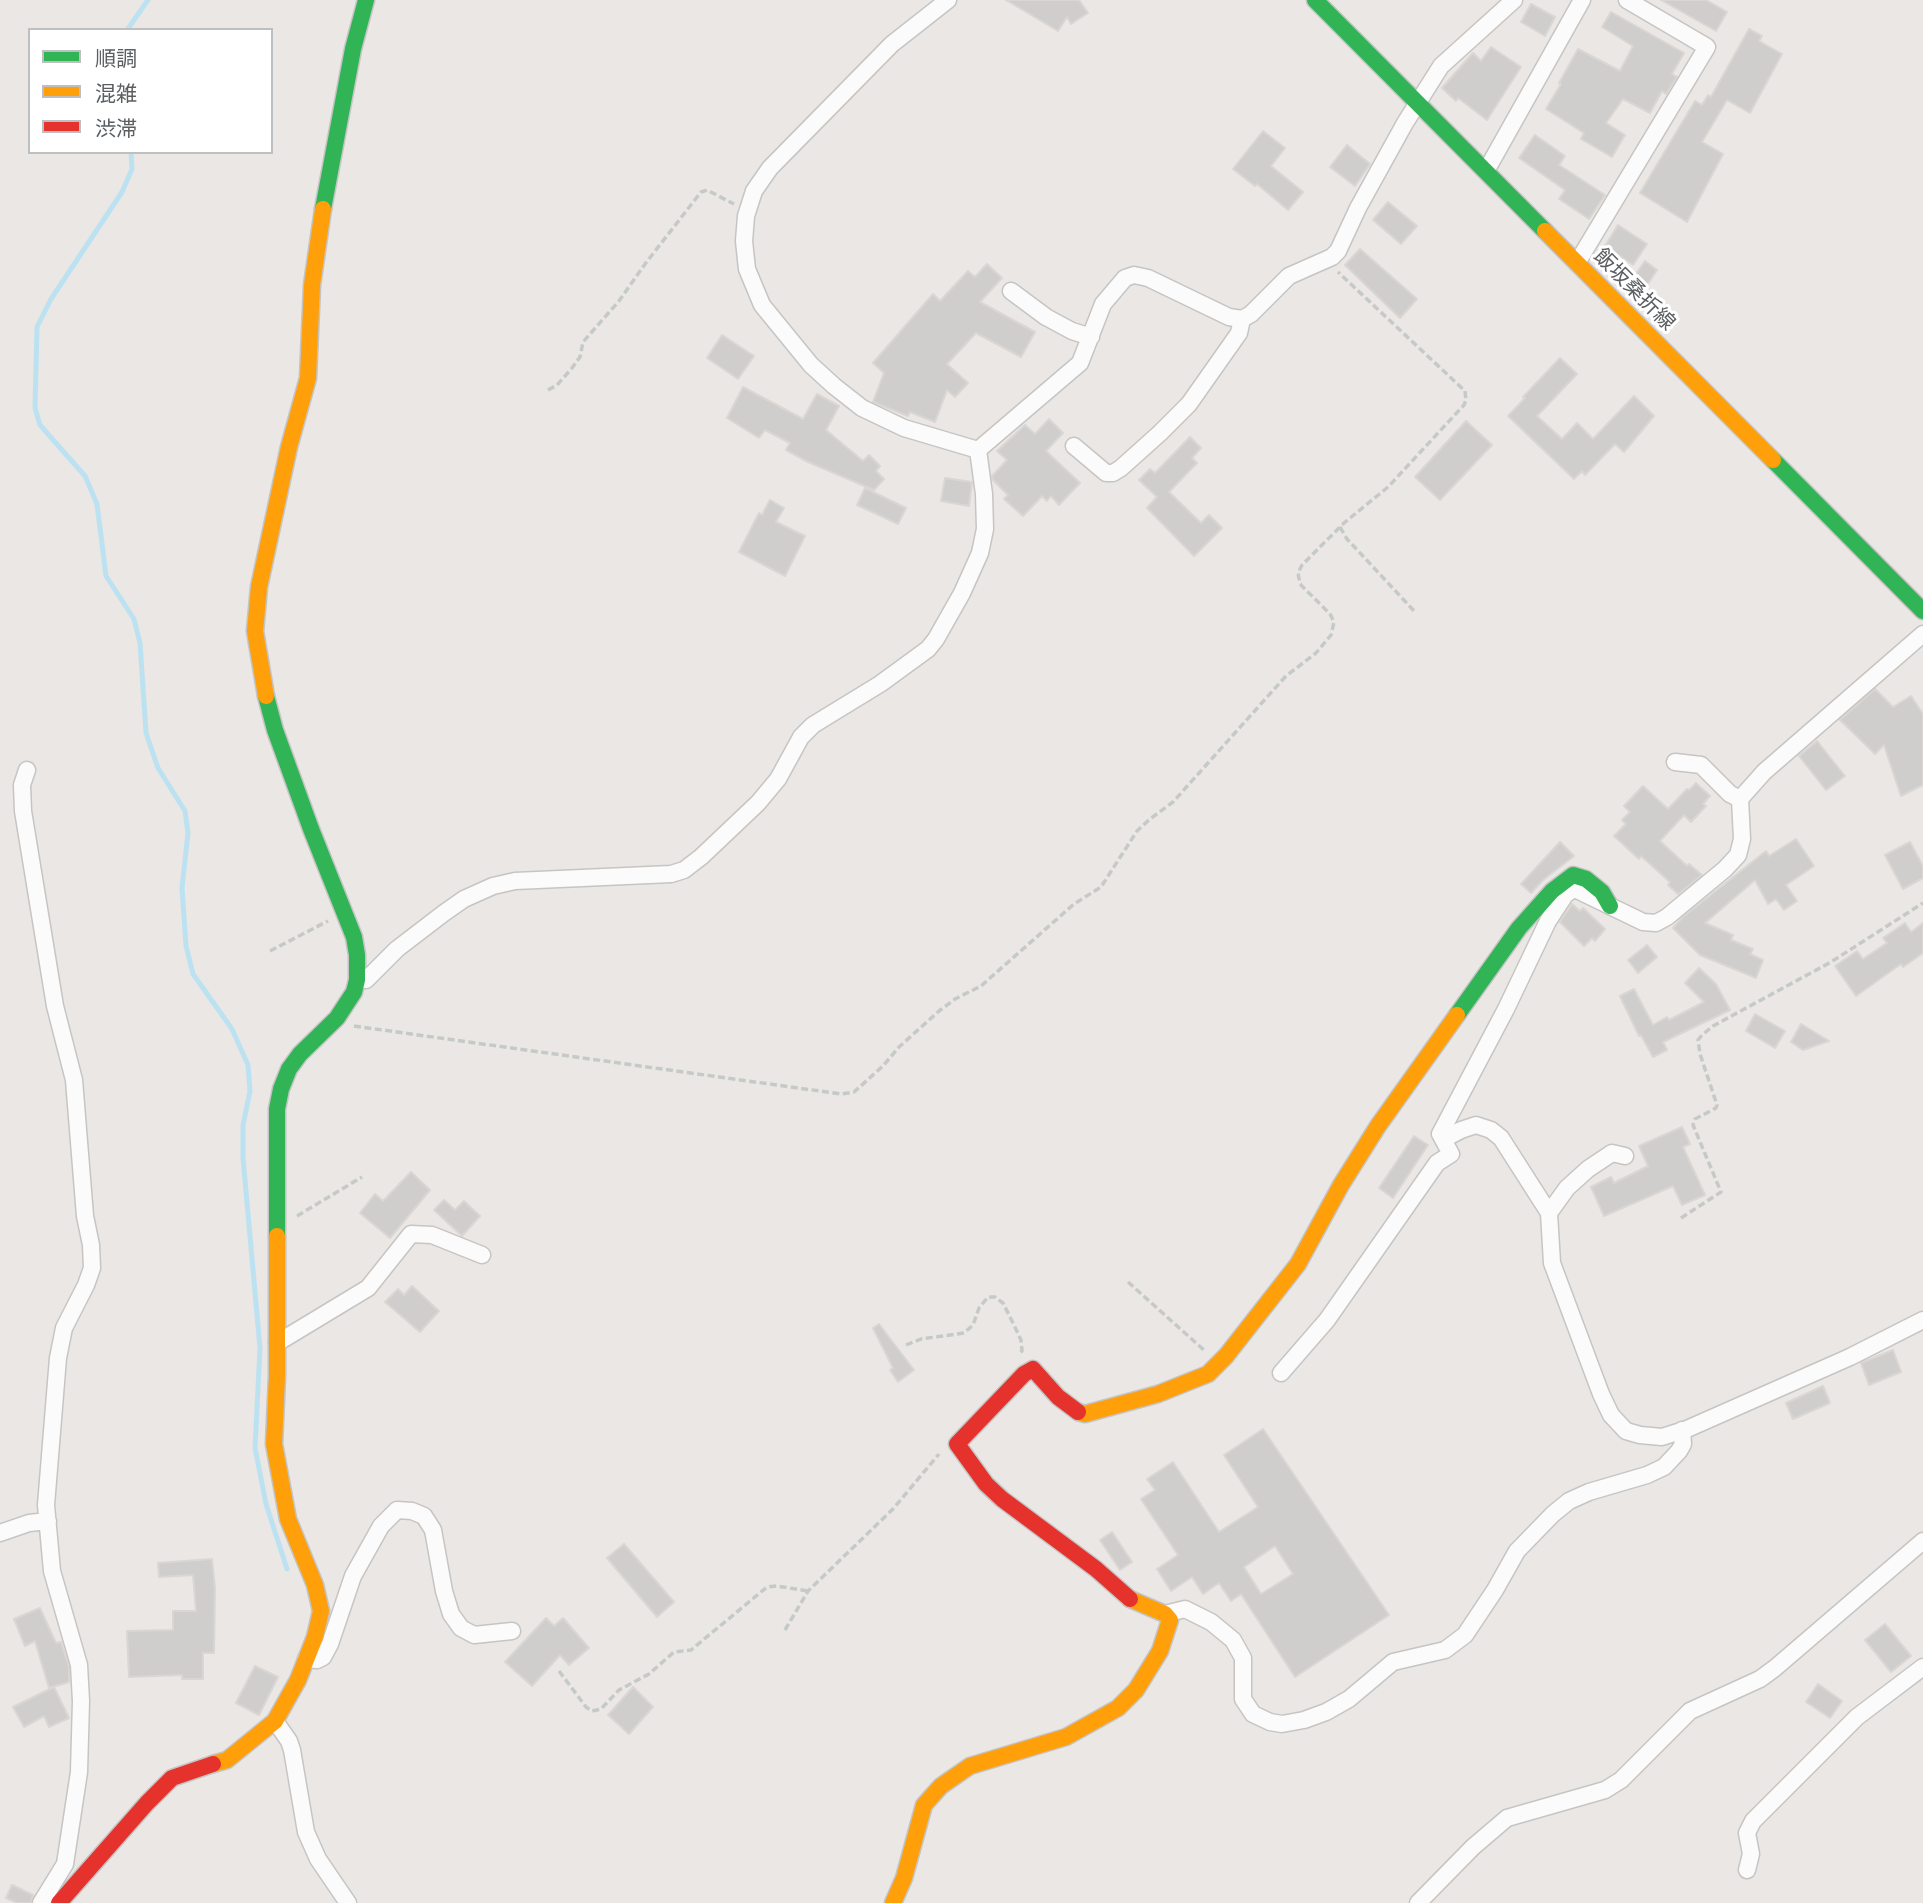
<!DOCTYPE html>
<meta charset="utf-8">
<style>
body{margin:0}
#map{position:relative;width:1923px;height:1903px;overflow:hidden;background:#eae7e4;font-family:Manrope,"Noto Sans JP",sans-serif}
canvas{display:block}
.legend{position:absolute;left:28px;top:28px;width:245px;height:126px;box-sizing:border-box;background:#fff;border:2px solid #bdbfc0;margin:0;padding:9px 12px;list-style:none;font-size:21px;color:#5b5f62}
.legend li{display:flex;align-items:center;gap:14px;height:35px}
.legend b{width:35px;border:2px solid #bdbfc0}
</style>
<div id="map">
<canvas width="1923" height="1903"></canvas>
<ul class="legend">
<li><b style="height:9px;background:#30b455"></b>順調</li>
<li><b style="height:9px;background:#ff9f0a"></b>混雑</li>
<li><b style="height:9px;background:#e5322d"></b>渋滞</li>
</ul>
</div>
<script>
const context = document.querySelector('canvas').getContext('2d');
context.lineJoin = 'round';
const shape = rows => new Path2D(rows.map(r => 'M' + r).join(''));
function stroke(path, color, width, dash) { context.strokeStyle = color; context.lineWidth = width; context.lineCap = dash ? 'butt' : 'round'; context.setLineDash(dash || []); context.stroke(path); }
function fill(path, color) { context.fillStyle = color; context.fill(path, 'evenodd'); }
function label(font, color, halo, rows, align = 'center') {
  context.font = font + ' Manrope,"Noto Sans JP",sans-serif'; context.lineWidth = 6; context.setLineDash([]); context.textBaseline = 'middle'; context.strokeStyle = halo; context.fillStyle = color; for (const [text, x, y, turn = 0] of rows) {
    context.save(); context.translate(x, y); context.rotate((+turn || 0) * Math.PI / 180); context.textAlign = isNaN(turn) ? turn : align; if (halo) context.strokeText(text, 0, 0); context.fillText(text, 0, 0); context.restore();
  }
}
const stream = shape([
 [127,30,148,0],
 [131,152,132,169,122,192,51,299,37,327,35,408,40,425,85,476,97,504,106,576,134,619,140,643,146,733,158,768,185,811,188,833,182,888,186,946,193,974,232,1029,248,1065,250,1091,243,1125,243,1158,260,1348,255,1448,266,1504,287,1569]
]);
const building = shape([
 [1006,0,1079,0,1088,13,1071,24,1067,17,1058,31,1006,0],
 [1661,0,1706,0,1727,12,1716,31,1661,0],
 [1531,4,1555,17,1545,36,1521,22,1531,4],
 [1611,12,1684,53,1672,74,1677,77,1666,94,1662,91,1650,113,1623,99,1606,123,1625,135,1612,157,1581,139,1584,133,1546,109,1561,84,1559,83,1578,49,1620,71,1633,46,1602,27,1611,12],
 [1749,29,1762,36,1759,41,1782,54,1750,113,1727,100,1702,142,1723,154,1687,222,1640,193,1695,101,1702,105,1708,95,1711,97,1749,29],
 [1491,47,1521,67,1487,120,1458,98,1456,101,1442,88,1473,53,1481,61,1491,47],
 [1263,131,1285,148,1271,166,1303,192,1288,210,1257,184,1255,186,1233,169,1263,131],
 [1535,135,1565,156,1559,165,1605,195,1589,219,1559,199,1565,190,1519,158,1535,135],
 [1347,145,1370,164,1355,186,1330,167,1347,145],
 [1388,202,1417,226,1401,244,1373,220,1388,202],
 [1618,225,1647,244,1633,265,1605,246,1618,225],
 [1360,249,1417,299,1400,318,1345,265,1360,249],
 [1645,261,1657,270,1646,287,1633,278,1645,261],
 [987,264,1002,278,980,302,1035,332,1021,357,976,333,947,364,968,383,955,397,947,390,935,422,910,412,908,416,873,402,884,373,873,363,933,294,940,301,968,271,975,277,987,264],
 [722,335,754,356,738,379,707,358,722,335],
 [1560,358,1577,374,1537,416,1562,439,1577,423,1593,439,1634,396,1654,416,1624,452,1615,444,1585,475,1582,471,1574,479,1508,416,1525,398,1523,397,1560,358],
 [743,387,803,419,817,394,839,406,826,430,863,461,869,455,880,466,876,471,884,479,874,490,808,462,786,450,790,443,765,430,759,438,727,418,743,387],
 [1049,419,1063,433,1046,451,1080,483,1059,505,1051,496,1047,501,1042,496,1023,516,1004,499,1008,495,993,480,992,476,1007,460,997,451,1025,425,1035,434,1049,419],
 [1466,421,1492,445,1440,500,1415,477,1466,421],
 [1190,437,1201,448,1192,458,1197,463,1169,492,1201,523,1209,515,1222,528,1194,556,1147,508,1157,497,1139,480,1150,469,1155,473,1190,437],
 [945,478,972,482,969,506,941,501,945,478],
 [865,488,906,508,898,524,857,505,865,488],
 [770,500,784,508,776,522,805,536,785,576,739,552,759,513,762,515,770,500],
 [1875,689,1893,707,1911,696,1923,714,1923,785,1901,796,1884,745,1875,754,1840,720,1875,689],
 [1817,741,1845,776,1826,790,1799,756,1817,741],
 [1696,783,1710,796,1703,804,1706,806,1691,822,1684,815,1660,841,1687,866,1689,864,1702,875,1678,894,1668,885,1670,882,1641,856,1639,859,1614,836,1626,824,1622,820,1630,812,1624,806,1643,786,1668,809,1687,789,1689,790,1696,783],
 [1796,839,1814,866,1786,885,1797,901,1784,910,1776,899,1768,904,1755,880,1705,923,1733,935,1731,940,1753,949,1750,954,1763,960,1756,978,1700,955,1673,928,1683,917,1766,851,1769,856,1796,839],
 [1560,842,1574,856,1543,880,1531,893,1521,884,1560,842],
 [1910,842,1923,866,1923,878,1903,889,1885,855,1910,842],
 [1572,904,1580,911,1583,908,1605,929,1595,941,1592,938,1584,946,1560,922,1572,904],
 [1905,923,1911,932,1923,923,1923,953,1903,967,1901,964,1856,996,1835,966,1857,951,1863,959,1887,943,1883,938,1905,923],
 [1647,945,1657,957,1638,973,1628,960,1647,945],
 [1699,968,1716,984,1730,1010,1663,1042,1667,1050,1653,1057,1641,1035,1639,1036,1620,996,1634,989,1653,1025,1667,1017,1669,1020,1704,1002,1685,983,1699,968],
 [1755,1014,1785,1031,1775,1048,1746,1031,1755,1014],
 [1801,1024,1829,1041,1803,1050,1791,1042,1801,1024],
 [1682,1127,1690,1144,1683,1147,1705,1195,1682,1205,1673,1186,1604,1216,1591,1187,1611,1177,1614,1183,1648,1166,1639,1146,1682,1127],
 [1414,1136,1428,1145,1393,1198,1379,1188,1414,1136],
 [411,1172,430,1190,390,1238,360,1213,375,1194,383,1201,411,1172],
 [444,1200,455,1210,464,1201,480,1216,462,1236,434,1210,444,1200],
 [412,1286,439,1311,420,1332,385,1302,398,1289,404,1295,412,1286],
 [879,1324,914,1370,898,1382,890,1370,893,1368,873,1328,879,1324],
 [1893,1350,1901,1372,1869,1385,1861,1363,1893,1350],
 [1823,1386,1830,1403,1793,1419,1786,1403,1823,1386],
 [1263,1429,1389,1615,1295,1677,1241,1594,1231,1601,1219,1583,1203,1594,1192,1577,1171,1591,1157,1569,1178,1555,1141,1499,1155,1490,1147,1479,1173,1462,1219,1532,1258,1507,1224,1455,1263,1429],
 [1275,1546,1293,1574,1261,1594,1244,1567,1275,1546],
 [1112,1532,1132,1562,1120,1570,1100,1540,1112,1532],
 [624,1544,674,1602,657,1617,607,1558,624,1544],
 [212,1559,215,1588,214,1653,203,1653,203,1679,182,1679,182,1675,129,1677,127,1631,173,1630,173,1611,196,1611,193,1575,159,1577,158,1563,212,1559],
 [40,1608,56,1643,61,1642,69,1667,69,1682,49,1688,35,1641,25,1646,14,1619,40,1608],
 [546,1618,554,1626,563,1618,589,1648,569,1665,560,1655,532,1686,505,1662,546,1618],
 [1885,1624,1911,1656,1891,1672,1865,1640,1885,1624],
 [255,1666,278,1677,259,1715,236,1703,255,1666],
 [1818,1684,1842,1701,1830,1718,1806,1702,1818,1684],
 [54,1687,69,1718,49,1727,44,1716,24,1727,13,1707,54,1687],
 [633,1687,653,1707,629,1734,608,1715,633,1687],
 [12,1885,33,1895,31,1903,17,1903,6,1898,12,1885]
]);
const path = shape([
 [548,390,557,385,572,368,580,357,583,342,619,301,645,264,701,192,707,190,734,204],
 [1340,527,1347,539,1416,613],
 [270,951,328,921],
 [354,1026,841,1094,854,1092,883,1066,899,1047,939,1011,955,999,981,986,1074,904,1101,887,1137,831,1150,819,1173,802,1286,676,1316,653,1331,635,1334,622,1330,614,1300,584,1298,573,1302,565,1344,523,1388,487,1464,405,1466,400,1465,391,1338,272],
 [297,1216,362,1177],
 [1681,1218,1721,1192,1693,1125,1695,1119,1716,1108,1717,1105,1700,1054,1698,1040,1702,1035,1713,1026,1831,962,1923,903],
 [1128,1282,1205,1351],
 [906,1345,921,1339,964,1333,973,1325,979,1308,988,1297,995,1297,1003,1303,1013,1323,1021,1340,1022,1351,1019,1354],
 [785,1630,808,1591,893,1509,939,1454],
 [559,1671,586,1707,592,1711,601,1709,619,1690,649,1674,674,1652,691,1650,767,1587,777,1586,808,1591]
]);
const street = shape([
 [948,0,892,44,770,168,754,191,746,216,744,241,747,269,762,305,811,365,834,386,862,408,904,428,978,450,1080,363,1103,304,1125,278,1134,275,1148,278,1229,317,1242,319,1251,314,1289,276,1332,257,1338,251,1358,208,1405,123,1441,66,1514,0],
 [1486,171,1582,0],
 [1577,263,1707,47,1627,0],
 [1011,291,1046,317,1072,331,1091,337],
 [1074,446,1106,473,1113,473,1121,468,1160,433,1189,404,1239,333,1242,319],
 [1675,762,1701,765,1730,794,1740,799],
 [27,770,22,785,23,811,55,1006,74,1080,85,1216,91,1245,92,1268,86,1285,64,1328,58,1358,46,1505,52,1571,79,1665,81,1701,79,1772,65,1864,41,1903],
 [366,980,397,949,444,913,464,899,493,886,515,881,671,874,684,870,701,857,758,803,778,779,801,737,813,725,880,684,928,649,936,639,962,593,980,553,985,529,984,494,978,450],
 [1444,1139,1461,1130,1476,1125,1491,1130,1501,1138,1549,1213,1552,1263,1601,1394,1611,1415,1626,1431,1640,1435,1662,1437,1687,1429,1850,1357,1923,1320],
 [1549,1213,1567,1188,1588,1169,1612,1153,1625,1156],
 [277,1343,368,1288,411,1234,432,1235,482,1255],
 [1281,1373,1327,1320,1437,1163,1451,1154,1440,1134,1506,1009,1548,921,1565,895,1572,890,1577,890,1643,922,1656,923,1667,917,1725,869,1738,855,1742,839,1740,799,1764,772,1923,634],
 [0,1533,29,1523,48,1521],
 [1165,1614,1185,1609,1211,1622,1233,1640,1243,1658,1243,1699,1253,1714,1270,1722,1282,1724,1304,1720,1326,1712,1349,1699,1393,1662,1445,1650,1465,1635,1495,1590,1517,1551,1553,1514,1569,1501,1589,1492,1647,1475,1664,1467,1679,1451,1683,1444,1682,1430],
 [306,1659,317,1660,323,1657,330,1644,353,1576,381,1526,397,1510,412,1511,424,1516,433,1530,444,1591,451,1614,461,1628,474,1635,512,1631],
 [275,1721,289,1741,292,1750,306,1832,318,1859,348,1903],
 [1747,1870,1751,1854,1747,1833,1753,1821,1857,1717,1923,1667],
 [1418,1903,1473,1847,1507,1818,1605,1790,1621,1780,1690,1711,1760,1679,1775,1668,1923,1541]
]);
const fast = shape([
 [1315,0,1545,231],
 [323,209,353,49,366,0],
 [1773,460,1923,611],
 [266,696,275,730,311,829,354,937,357,955,357,980,354,992,337,1018,300,1054,289,1069,281,1089,277,1109,277,1236],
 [1457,1015,1519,928,1552,891,1573,875,1586,879,1602,892,1610,906]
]);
const slow = shape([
 [1545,231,1773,460],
 [266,696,255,631,259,587,289,447,308,378,312,285,323,209],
 [1078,1412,1085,1414,1158,1394,1208,1374,1226,1356,1298,1264,1341,1185,1378,1126,1457,1015],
 [213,1764,227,1760,275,1721,298,1680,315,1637,321,1611,315,1585,288,1519,274,1444,277,1376,277,1236],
 [893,1903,904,1878,924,1805,941,1786,970,1766,1066,1737,1118,1708,1136,1690,1160,1651,1170,1620,1165,1614,1130,1599]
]);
const jam = shape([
 [1078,1412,1058,1397,1033,1369,1024,1374,957,1444,986,1484,1002,1499,1096,1569,1130,1599],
 [59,1903,147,1803,172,1778,213,1764]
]);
const streetNames = [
 ["飯坂桑折線",1634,290,45]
];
stroke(stream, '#bce2f1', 5);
fill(building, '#d0cecd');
stroke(building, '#d9d6d4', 2);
stroke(street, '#c6c5c4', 19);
stroke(fast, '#c4c4c4', 19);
stroke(slow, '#c4c4c4', 19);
stroke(jam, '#c4c4c4', 19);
stroke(path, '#c6cac7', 3.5, [7, 3.5]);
stroke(street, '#fcfbfb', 16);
stroke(fast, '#30b455', 16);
stroke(slow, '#ff9f0a', 16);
stroke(jam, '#e5322d', 16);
label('21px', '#5b5f62', '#fff', streetNames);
</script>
